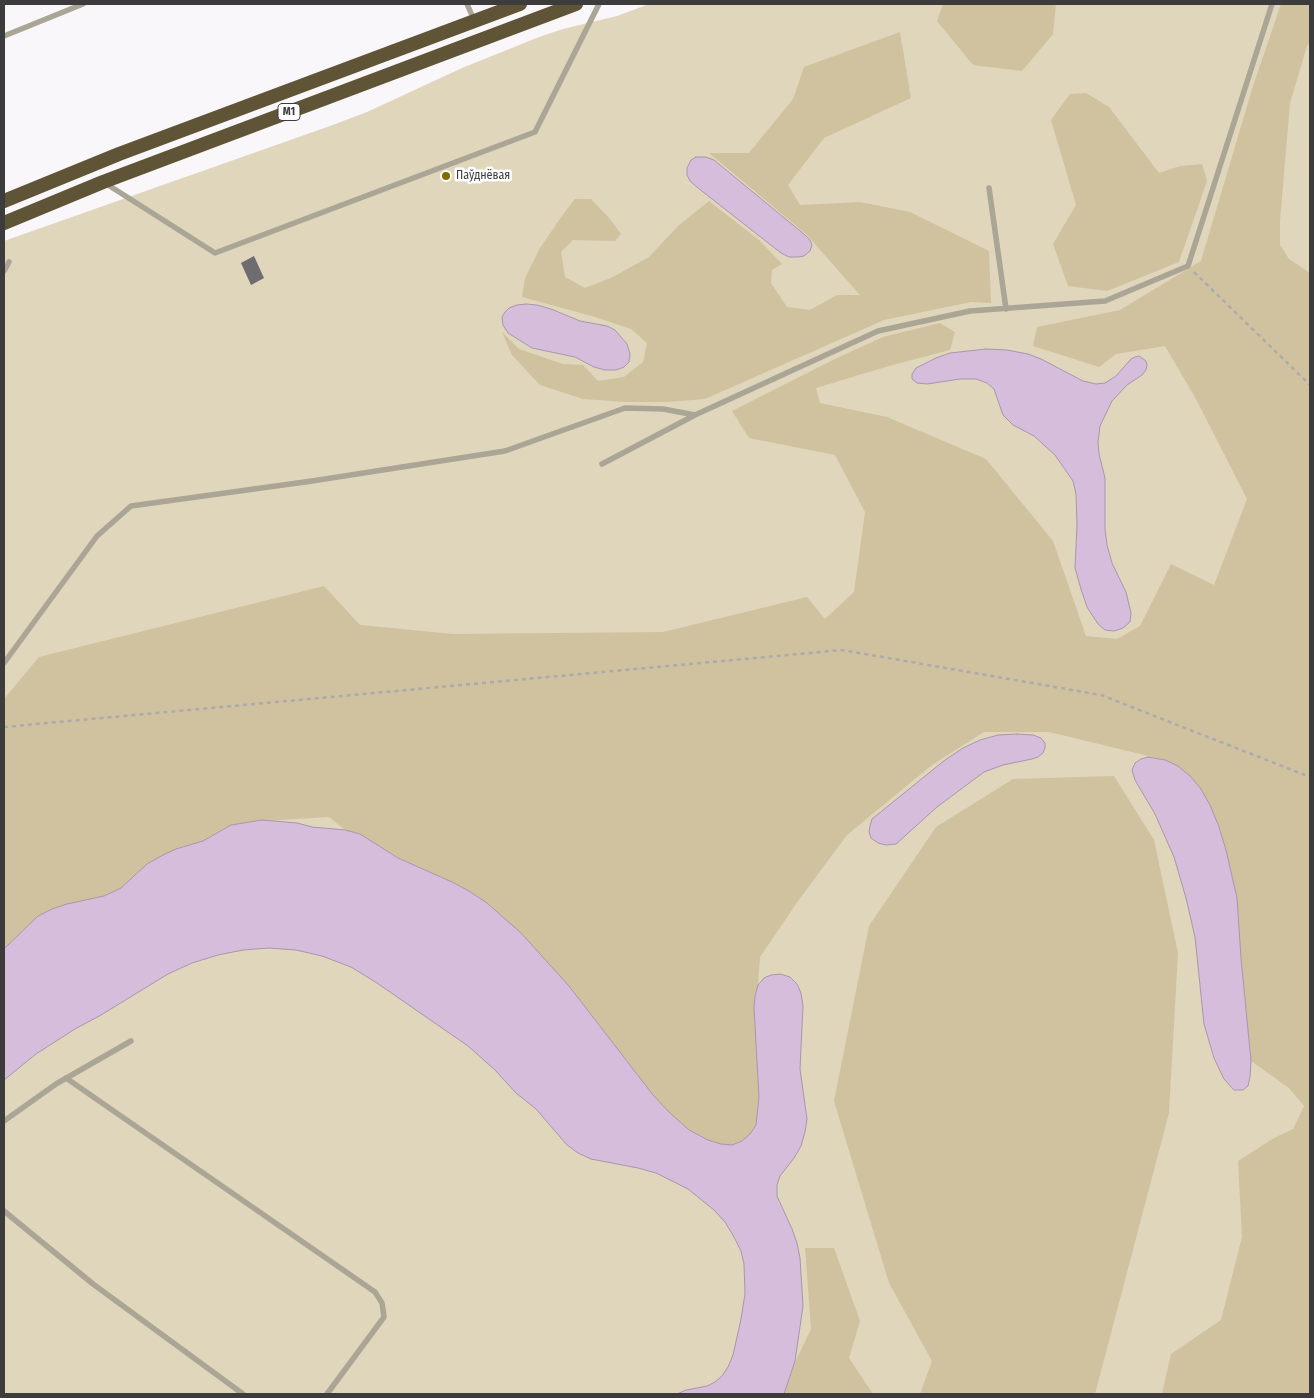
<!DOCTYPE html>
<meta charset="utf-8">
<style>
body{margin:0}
#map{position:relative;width:1314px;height:1398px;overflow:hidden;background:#faf7fb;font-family:"Fira Sans Condensed",sans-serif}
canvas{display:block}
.frame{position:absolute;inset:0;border:5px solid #3d3c3d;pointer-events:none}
</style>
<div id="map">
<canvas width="1314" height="1398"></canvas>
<div class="frame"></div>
</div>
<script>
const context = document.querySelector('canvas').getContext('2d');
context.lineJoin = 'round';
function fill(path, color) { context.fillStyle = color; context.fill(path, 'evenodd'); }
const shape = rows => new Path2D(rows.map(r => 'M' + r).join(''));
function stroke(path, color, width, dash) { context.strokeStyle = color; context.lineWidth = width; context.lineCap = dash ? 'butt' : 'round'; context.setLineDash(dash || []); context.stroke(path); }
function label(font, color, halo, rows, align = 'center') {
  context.font = font + ' "Fira Sans Condensed",sans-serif'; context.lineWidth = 5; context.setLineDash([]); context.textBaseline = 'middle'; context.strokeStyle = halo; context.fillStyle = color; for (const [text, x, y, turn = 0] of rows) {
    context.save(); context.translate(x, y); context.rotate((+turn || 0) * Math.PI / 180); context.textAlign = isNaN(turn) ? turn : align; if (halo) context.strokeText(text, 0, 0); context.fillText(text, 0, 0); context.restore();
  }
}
const green = shape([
 [649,4,1310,4,1310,1394,4,1394,4,241,330,126,367,112,462,68,539,37,563,29,617,16]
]);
const forest = shape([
 [943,4,1056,4,1053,34,1022,71,973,65,937,21],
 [1281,4,1310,4,1310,42,1307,46,1290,103,1280,221,1280,245,1289,259,1310,273,1310,1394,1162,1394,1171,1354,1221,1320,1242,1237,1238,1161,1274,1138,1293,1129,1304,1106,1289,1088,1251,1061,1241,958,1237,898,1226,850,1219,827,1210,805,1201,789,1190,776,1165,760,1049,732,984,732,932,765,847,835,798,901,760,957,758,985,755,996,754,1008,759,1097,758,1111,756,1125,750,1134,742,1141,732,1145,721,1145,708,1140,689,1130,669,1112,653,1095,569,986,521,934,487,903,469,891,452,882,398,858,360,834,345,830,329,817,247,822,217,834,203,841,176,849,147,864,121,888,104,896,67,904,52,909,38,916,4,949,4,699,39,657,324,586,360,625,453,634,663,632,807,597,825,619,854,592,865,512,835,455,749,438,732,411,837,358,883,337,940,323,955,332,950,350,889,366,816,388,820,403,887,417,986,459,1053,541,1086,636,1117,639,1140,626,1171,564,1214,585,1247,499,1196,399,1165,346,1116,354,1099,367,1033,346,1037,327,1120,310,1201,261,1253,86],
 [900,32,911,98,824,138,788,185,800,205,860,202,910,212,989,251,991,303,971,302,884,320,705,399,667,402,626,402,583,399,540,385,512,355,502,332,519,349,563,364,583,365,598,381,624,377,643,362,647,343,631,329,595,317,522,297,525,278,540,248,562,216,575,199,591,199,610,219,621,234,615,241,573,240,561,252,565,277,585,288,611,278,649,257,678,226,709,201,759,240,782,264,772,270,771,283,787,307,810,310,837,295,860,295,807,235,709,153,749,153,793,99,804,67],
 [1086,93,1109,107,1159,173,1180,166,1202,164,1207,181,1179,262,1107,291,1068,286,1053,244,1076,205,1051,120,1070,94],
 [1114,776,1154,840,1178,953,1169,1113,1095,1394,920,1394,932,1361,889,1283,834,1101,869,926,936,827,1013,779],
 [805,1248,834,1248,860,1321,849,1358,873,1394,780,1394,811,1329]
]);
const water = shape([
 [696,157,706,157,714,160,805,235,810,240,812,245,810,251,804,256,798,257,789,257,781,253,698,188,690,181,687,175,687,168,691,160,696,157],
 [526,304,537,305,551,309,580,321,607,326,615,330,627,344,630,354,629,362,624,367,616,370,605,370,594,367,575,357,532,348,508,333,503,325,502,317,505,312,509,308,517,305,526,304],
 [986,349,1007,350,1028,354,1041,359,1083,381,1096,384,1105,383,1116,376,1131,359,1135,357,1139,356,1146,361,1147,365,1146,370,1142,375,1127,385,1112,401,1100,426,1098,442,1099,454,1105,478,1105,529,1107,545,1112,563,1126,592,1131,613,1130,622,1123,628,1114,631,1105,630,1098,624,1087,607,1081,589,1075,568,1077,525,1076,494,1073,481,1055,455,1034,436,1013,425,1003,415,994,389,987,383,976,379,960,379,927,384,917,383,912,379,912,374,916,368,936,358,950,353,986,349],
 [1017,734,1033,735,1041,738,1045,743,1045,748,1043,753,1038,757,1032,759,1003,765,984,772,937,807,896,844,886,845,878,843,871,838,869,832,870,826,872,819,945,760,963,748,980,740,998,735,1017,734],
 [1148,757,1165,760,1178,766,1190,776,1201,789,1210,805,1219,827,1226,850,1237,898,1241,958,1251,1061,1250,1077,1248,1086,1243,1090,1234,1090,1224,1079,1214,1058,1204,1024,1195,937,1186,898,1174,857,1155,814,1135,780,1132,770,1135,763,1141,759,1148,757],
 [262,820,297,823,312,827,345,830,360,834,398,858,452,882,469,891,487,903,521,933,569,986,653,1095,669,1112,689,1130,708,1140,721,1144,732,1145,742,1141,750,1134,756,1125,759,1097,754,1008,755,996,758,985,764,978,771,975,780,974,790,977,797,984,801,993,803,1006,800,1069,807,1119,805,1132,801,1146,794,1158,780,1176,777,1185,777,1196,792,1229,797,1243,800,1258,803,1306,795,1361,784,1394,677,1394,686,1390,707,1386,715,1382,722,1376,728,1367,733,1355,741,1319,745,1294,744,1264,741,1251,734,1237,725,1222,714,1210,688,1189,656,1173,638,1168,591,1159,578,1153,567,1145,536,1109,516,1093,495,1070,468,1046,377,983,351,967,322,956,296,950,269,948,243,950,218,955,192,963,168,974,101,1015,75,1029,36,1054,4,1080,4,949,38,916,52,909,67,904,104,896,121,888,147,864,163,855,176,849,203,841,231,825,262,820]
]);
const building = shape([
 [254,256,264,278,251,285,241,263]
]);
const path = shape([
 [1194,272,1310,385],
 [4,727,842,650,1101,695,1310,777]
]);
const service = shape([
 [467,4,474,20],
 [4,36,83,4],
 [105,183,215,253,535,132,599,4],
 [989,188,1006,309],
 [4,271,9,262],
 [602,464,695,415,878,331,970,311,1105,301,1188,266,1272,4],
 [4,663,97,536,131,506,312,481,505,451,625,408,663,409,695,415],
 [66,1078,375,1292,382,1303,384,1317,327,1394],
 [4,1121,56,1084,131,1041],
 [4,1211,93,1284,243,1394]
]);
const trunk = shape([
 [4,201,119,154,520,4],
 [4,223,103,182,576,4]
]);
const markers = [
 [446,176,5,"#846903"]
];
const shields = [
 [289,112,22]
];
const shieldNames = [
 ["М1",289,112]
];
const poiNames = [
 ["Паўднёвая",456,176]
];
fill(green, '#dfd6bc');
fill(forest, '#d0c29e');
fill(water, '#d6bddc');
stroke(water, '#a896ac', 1);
fill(building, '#6f6c6f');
stroke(path, '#acaaad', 2.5, [4, 4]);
stroke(service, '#aba595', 5.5);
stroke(trunk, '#605436', 14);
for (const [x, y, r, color] of markers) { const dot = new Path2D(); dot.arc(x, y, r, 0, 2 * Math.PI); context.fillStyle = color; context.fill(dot); stroke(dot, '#fff', 2); }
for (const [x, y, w] of shields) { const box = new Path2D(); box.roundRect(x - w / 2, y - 8.5, w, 17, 4); context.fillStyle = '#fff'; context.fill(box); stroke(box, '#3d3c3d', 1); }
label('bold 11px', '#3d3c3d', null, shieldNames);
label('12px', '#3d3c3d', '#fff', poiNames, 'left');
</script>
